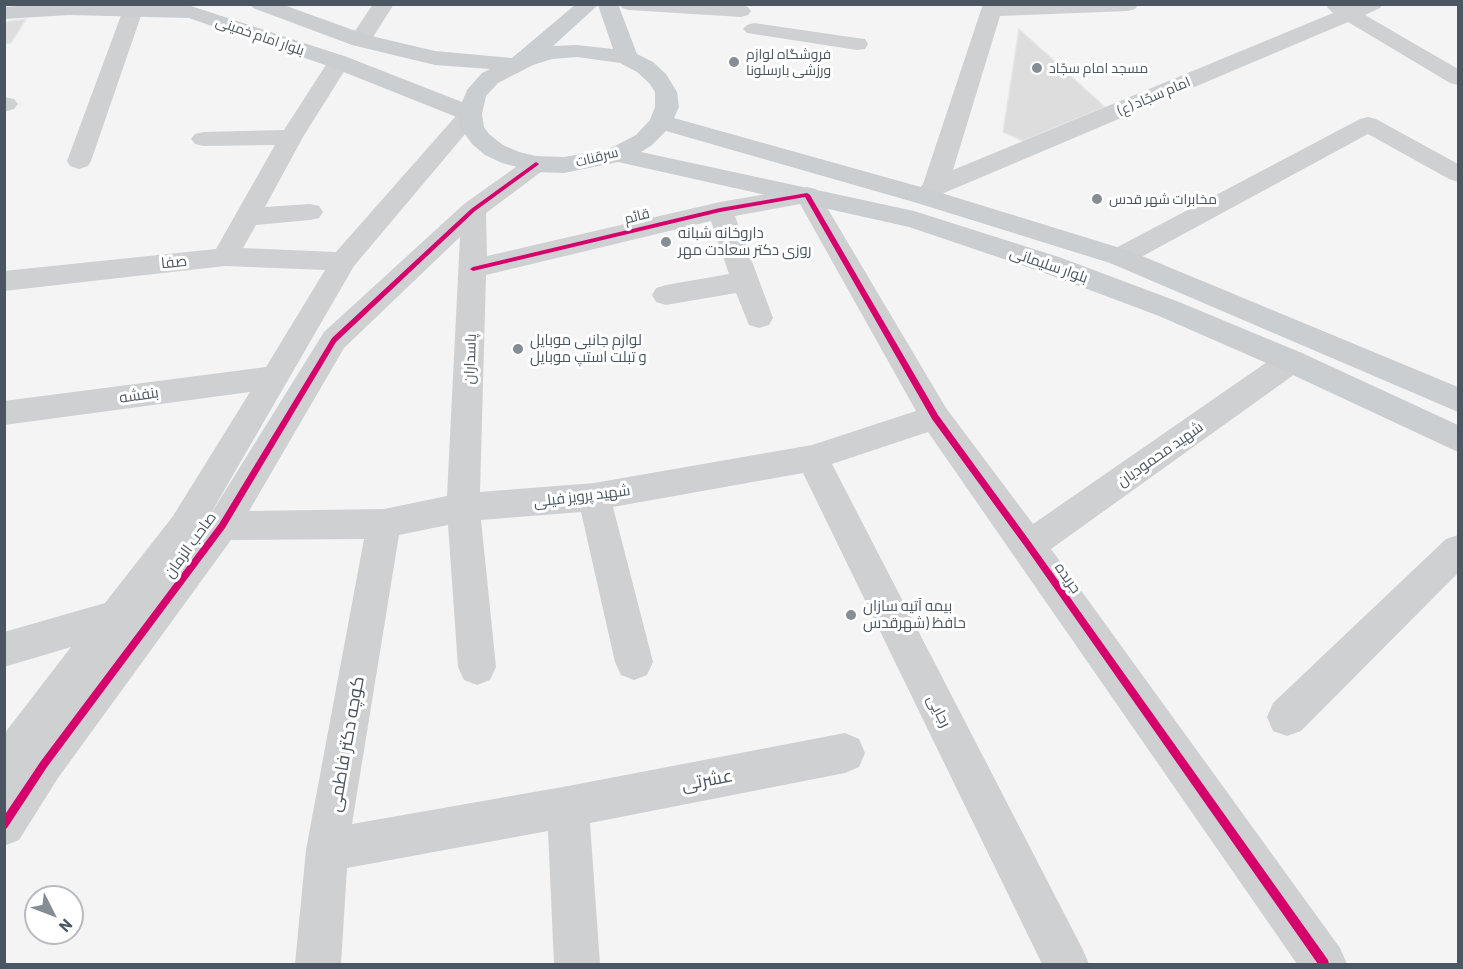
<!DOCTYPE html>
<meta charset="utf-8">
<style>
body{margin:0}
#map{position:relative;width:1463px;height:969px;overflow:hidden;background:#f4f4f4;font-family:Barlow,sans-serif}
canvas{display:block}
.frame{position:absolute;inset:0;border:6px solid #4a5661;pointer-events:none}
.north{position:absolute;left:24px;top:885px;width:60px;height:60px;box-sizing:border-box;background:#fff;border:2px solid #b7bbc0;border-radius:50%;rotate:132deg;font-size:16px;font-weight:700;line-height:24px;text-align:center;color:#4a5661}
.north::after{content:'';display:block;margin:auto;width:21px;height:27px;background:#868d94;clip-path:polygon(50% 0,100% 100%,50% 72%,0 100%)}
</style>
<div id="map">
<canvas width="1463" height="969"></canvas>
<div class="frame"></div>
<div class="north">N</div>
</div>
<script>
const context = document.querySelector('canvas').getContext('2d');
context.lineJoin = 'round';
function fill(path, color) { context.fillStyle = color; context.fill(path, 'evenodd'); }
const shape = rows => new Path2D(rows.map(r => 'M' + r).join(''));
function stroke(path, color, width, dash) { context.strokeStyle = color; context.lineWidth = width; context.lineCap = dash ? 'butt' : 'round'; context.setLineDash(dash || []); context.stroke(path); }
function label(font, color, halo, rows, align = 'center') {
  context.font = font + ' Barlow,Cairo,sans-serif'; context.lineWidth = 6; context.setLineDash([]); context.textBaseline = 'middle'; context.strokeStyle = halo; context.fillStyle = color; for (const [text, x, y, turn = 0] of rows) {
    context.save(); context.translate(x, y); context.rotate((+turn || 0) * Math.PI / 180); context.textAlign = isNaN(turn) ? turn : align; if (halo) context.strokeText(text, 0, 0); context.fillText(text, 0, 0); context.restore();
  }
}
const building = shape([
 [26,19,11,43,4,44,4,22,26,19],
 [1019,29,1105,107,1023,141,1003,132,1019,29]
]);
const minor = shape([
 [130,4,140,6,143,10,91,161,88,166,79,169,70,166,67,161,123,10,130,4],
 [373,4,394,4,368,45,360,46,352,45,349,40,373,4],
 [619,4,736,4,748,7,751,11,748,15,741,17,629,10,622,8,619,4],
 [983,4,1138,5,1135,9,1128,11,1000,16,953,170,1333,13,1327,7,1328,4,1383,4,1380,8,1365,15,1458,69,1458,85,1450,83,1348,22,944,193,935,203,926,205,917,203,913,197,923,184,983,4],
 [754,23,857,38,865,39,868,44,865,49,857,50,747,33,743,29,747,25,754,23],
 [339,55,347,57,350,62,303,137,265,207,310,204,319,206,323,212,319,218,310,220,256,225,243,248,336,252,462,109,470,107,478,109,482,114,354,266,207,520,324,332,464,204,527,159,536,156,545,159,548,164,545,169,486,213,487,256,720,202,807,187,816,189,946,408,1033,524,1280,353,1291,350,1302,353,1306,361,1302,369,1051,549,1340,948,1347,964,1297,964,928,432,832,464,1082,948,1089,964,1042,964,803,473,613,507,653,662,647,675,634,680,621,675,615,662,581,512,481,520,496,667,490,680,477,685,464,680,458,667,448,525,399,535,352,824,568,786,845,733,859,739,865,753,859,767,845,773,590,823,600,964,554,964,548,831,347,868,341,964,295,964,306,850,364,539,231,540,58,778,19,840,4,846,4,734,71,647,4,667,4,632,105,603,173,516,250,392,4,425,4,401,266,367,325,270,225,266,4,291,4,271,216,249,275,145,203,146,195,144,191,139,195,134,203,132,284,130,331,57,339,55],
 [800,204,916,411,812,445,594,483,480,492,486,275,711,221,729,274,666,285,656,288,652,295,656,302,666,305,736,293,749,325,759,328,769,325,773,318,735,216,800,204],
 [460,237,447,496,384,509,249,511,344,348,460,237],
 [4,97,14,99,18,104,14,109,4,112,4,97],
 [1368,117,1376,119,1458,164,1458,182,1449,179,1368,134,1130,263,1120,266,1110,263,1106,257,1110,251,1360,119,1368,117],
 [1458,535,1458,573,1301,731,1287,736,1273,731,1267,717,1273,703,1446,539,1458,535]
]);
const major = shape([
 [42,4,191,6,347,57,462,102,467,90,482,73,490,69,435,65,352,45,253,8,250,4,281,4,367,35,435,51,512,58,576,4,618,4,637,54,653,62,666,74,677,92,679,107,674,118,935,191,1130,251,1458,387,1458,412,1110,263,917,203,666,131,652,145,641,152,914,211,1059,257,1179,302,1302,353,1458,425,1458,452,1280,369,1159,316,1039,271,909,227,618,162,564,173,536,172,502,163,485,155,472,144,460,127,459,118,331,67,189,18,69,15,4,19,4,7,42,4],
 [598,5,613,49,577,45,553,46,598,5],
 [577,57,620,63,637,72,649,83,655,92,655,107,650,120,636,135,609,149,564,157,536,156,519,152,503,145,489,134,484,127,482,114,486,96,498,83,533,65,552,59,577,57]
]);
const cycleway = shape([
 [536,162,539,164,538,165,475,211,336,342,225,528,47,767,7,828,4,830,4,816,41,761,219,524,332,338,471,209,536,162],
 [807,193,810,195,938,415,1032,544,1328,960,1329,964,1318,964,1026,548,932,419,805,197,720,212,473,271,470,269,473,267,720,208,807,193]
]);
const markers = [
 [734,62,6,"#868d94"],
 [1037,68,6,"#868d94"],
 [1097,199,6,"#868d94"],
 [666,242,6,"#868d94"],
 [518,349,6,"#868d94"],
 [851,615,6,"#868d94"]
];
const farStreetnames = [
 ["بلوار امام خمینی",260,36,19],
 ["امام سجّاد (ع)",1154,96,-23],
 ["سرقنات",597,157,-14],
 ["قائم",637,216,-14]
];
const farPoinames = [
 ["فروشگاه لوازم",746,54],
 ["ورزشی بارسلونا",746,70],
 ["مسجد امام سجّاد",1049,68],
 ["مخابرات شهر قدس",1109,199]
];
const poiNames = [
 ["داروخانه شبانه",678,233],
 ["روزی دکتر سعادت مهر",678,250],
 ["لوازم جانبی موبایل",530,340],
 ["و تبلت استپ موبایل",530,357],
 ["بیمه آتیه سازان",863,606],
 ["حافظ (شهرقدس",863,623]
];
const streetNames = [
 ["صفا",174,262,-6],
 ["بلوار سلیمانی",1049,265,19],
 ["پاسداران",470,359,-88],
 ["بنفشه",139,395,-8],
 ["شهید محمودیان",1160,454,-35],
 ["شهید پرویز فیلی",582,496,-7],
 ["صاحب الزمان",190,545,-54],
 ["جریده",1068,578,55],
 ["رجایی",939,711,63]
];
const nearStreetnames = [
 ["کوچه دکتر فاطمی",346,744,-80],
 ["عشرتی",707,780,-11]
];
fill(building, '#ddddde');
stroke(building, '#e5e6e7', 1.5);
fill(minor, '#ced0d2');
fill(major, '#caced1');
fill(cycleway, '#d6006c');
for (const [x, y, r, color] of markers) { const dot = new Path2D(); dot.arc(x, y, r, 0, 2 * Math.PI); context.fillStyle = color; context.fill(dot); stroke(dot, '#fff', 2); }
label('14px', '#4a5661', '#fff', farStreetnames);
label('14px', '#4a5661', '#fff', farPoinames, 'left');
label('15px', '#4a5661', '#fff', poiNames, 'left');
label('15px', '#4a5661', '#fff', streetNames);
label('18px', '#4a5661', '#fff', nearStreetnames);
</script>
